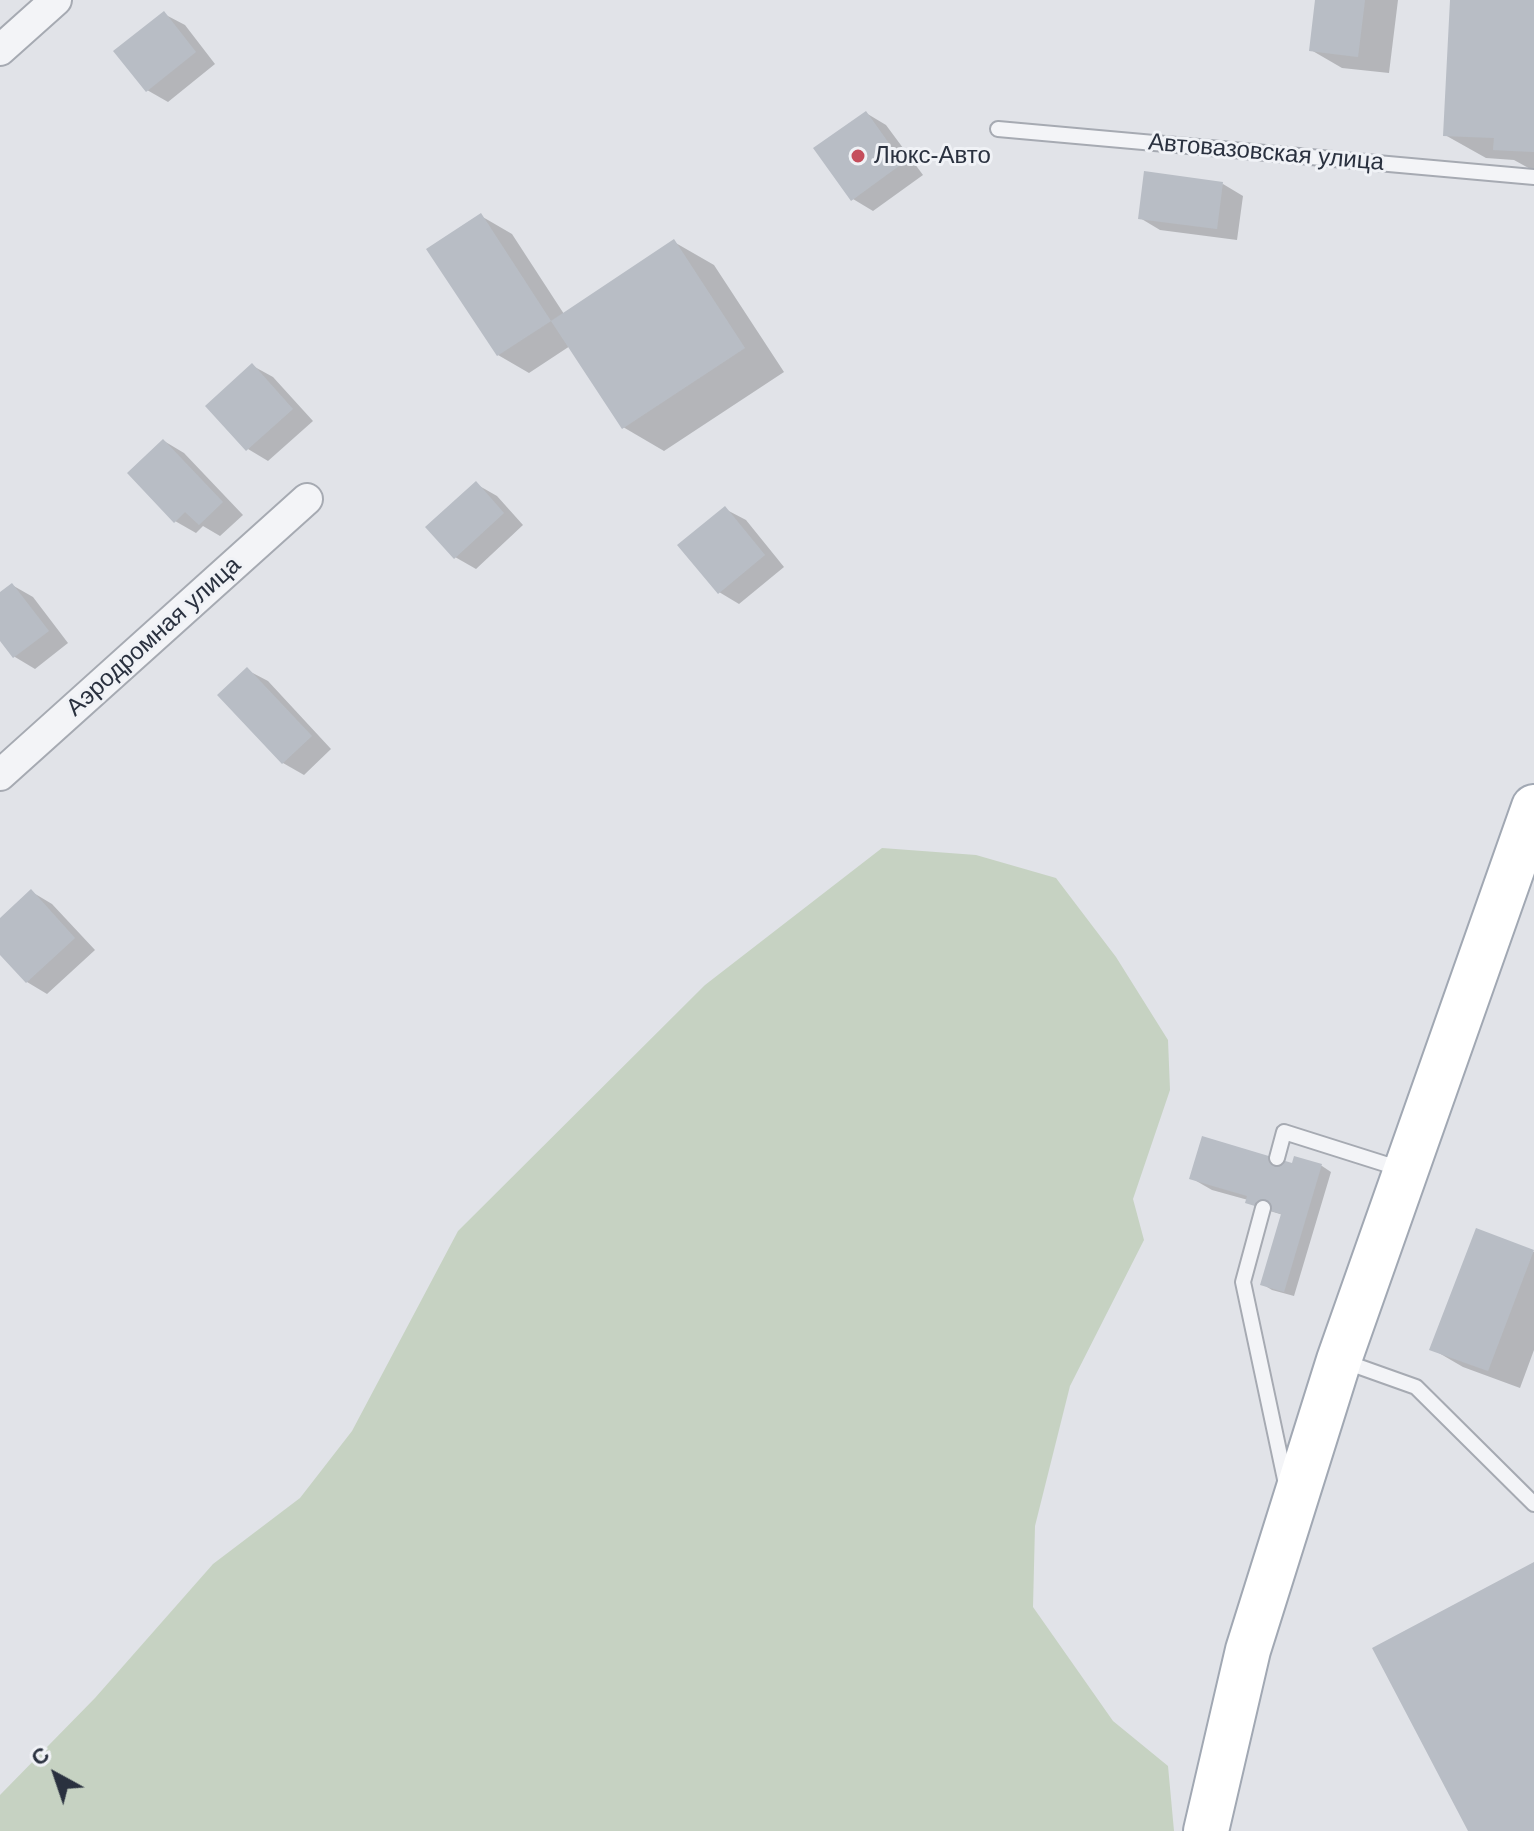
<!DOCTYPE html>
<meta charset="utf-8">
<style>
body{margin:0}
#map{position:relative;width:1534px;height:1831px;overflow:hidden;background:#e1e3e8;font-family:Helvetica,sans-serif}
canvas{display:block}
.north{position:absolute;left:16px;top:1735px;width:80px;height:80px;-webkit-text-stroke:6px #f0f2f6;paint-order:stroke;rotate:320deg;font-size:22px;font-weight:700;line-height:32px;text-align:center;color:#2a313f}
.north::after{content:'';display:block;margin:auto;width:28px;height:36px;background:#2a313f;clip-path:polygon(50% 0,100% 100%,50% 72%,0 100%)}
</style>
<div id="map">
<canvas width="1534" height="1831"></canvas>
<div class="north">С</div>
</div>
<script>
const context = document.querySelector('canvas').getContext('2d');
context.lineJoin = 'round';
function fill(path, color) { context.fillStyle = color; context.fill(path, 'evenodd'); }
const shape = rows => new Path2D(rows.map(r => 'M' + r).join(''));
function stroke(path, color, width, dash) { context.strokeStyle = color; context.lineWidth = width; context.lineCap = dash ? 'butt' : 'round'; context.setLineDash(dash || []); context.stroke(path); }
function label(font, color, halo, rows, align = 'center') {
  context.font = font + ' Helvetica,sans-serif'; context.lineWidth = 6; context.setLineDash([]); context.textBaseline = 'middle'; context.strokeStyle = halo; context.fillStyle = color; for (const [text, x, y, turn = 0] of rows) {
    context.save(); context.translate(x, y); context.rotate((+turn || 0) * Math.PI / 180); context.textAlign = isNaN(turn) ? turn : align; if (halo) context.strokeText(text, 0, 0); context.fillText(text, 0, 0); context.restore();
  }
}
const green = shape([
 [882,848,976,855,1056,878,1116,957,1168,1040,1170,1090,1133,1199,1144,1240,1070,1386,1035,1526,1033,1607,1113,1721,1168,1766,1174,1831,0,1831,0,1795,95,1698,213,1564,300,1498,352,1431,458,1231,705,985]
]);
const shadow = shape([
 [1317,0,1398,0,1389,73,1342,68,1311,50],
 [1452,0,1534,0,1534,171,1514,160,1486,158,1445,135],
 [164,14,185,25,215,64,168,102,147,90],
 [866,113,886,125,923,175,873,211,853,199],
 [1223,184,1243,196,1237,240,1160,230,1140,218],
 [481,216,512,234,564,314,674,242,714,265,784,372,664,451,623,427,570,346,529,373,498,355],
 [253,366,273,377,313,421,268,461,248,449],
 [164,441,184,453,243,515,220,536,203,526,196,533,175,521],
 [476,484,497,496,523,525,476,569,455,557],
 [725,509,746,520,784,567,739,604,719,592],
 [12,585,33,597,68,643,35,669,15,657,0,637,0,594],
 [247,670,268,681,331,749,304,775,283,763],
 [32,892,52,904,95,950,47,994,27,982,0,952,0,921],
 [1295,1158,1322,1166,1331,1172,1294,1296,1272,1290,1262,1284,1283,1215,1257,1207,1248,1200,1212,1190,1191,1178,1293,1165],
 [1477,1231,1534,1252,1534,1350,1520,1388,1463,1367,1432,1349]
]);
const building = shape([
 [1315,0,1365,0,1358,57,1309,51],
 [1450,0,1534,0,1534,152,1493,150,1494,138,1443,136],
 [164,11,196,52,146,92,113,51],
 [866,111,903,163,851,201,813,148],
 [1144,171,1223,182,1217,229,1138,219],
 [481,213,551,321,497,356,426,249],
 [674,239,745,348,622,429,551,321],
 [252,363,293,409,246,451,205,406],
 [163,439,223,502,199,525,185,512,174,523,127,473],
 [476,481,504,513,454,559,425,527],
 [725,506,765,555,718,594,677,545],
 [12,583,49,631,13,658,0,641,0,592],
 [247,667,312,736,282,764,217,695],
 [31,889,75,938,26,983,0,955,0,918],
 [1202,1136,1292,1163,1294,1156,1322,1164,1284,1292,1260,1285,1281,1214,1245,1203,1247,1196,1189,1179],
 [1476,1228,1534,1250,1488,1371,1429,1350],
 [1534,1562,1534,1831,1468,1831,1372,1648]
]);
const lane = shape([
 [998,129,1534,177],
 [1277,1158,1284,1132,1401,1169],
 [1263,1208,1243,1282,1286,1484],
 [1343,1361,1416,1387,1534,1504]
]);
const street = shape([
 [0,50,56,0],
 [0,775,307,499]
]);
const primary = shape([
 [1206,1831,1248,1650,1339,1360,1534,807]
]);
const markers = [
 [858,156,8,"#c54e5c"]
];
const streetNames = [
 ["Автовазовская улица",1266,153,5],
 ["Аэродромная улица",154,637,-42]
];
const poiNames = [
 ["Люкс-Авто",874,156]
];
fill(green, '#c6d2c2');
fill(shadow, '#0003');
fill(building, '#b8bdc5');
stroke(lane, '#a6aab2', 18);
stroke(street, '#a6aab2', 34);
stroke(primary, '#a1a8b3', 48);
stroke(lane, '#f3f4f7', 14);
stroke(street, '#f3f4f7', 30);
stroke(primary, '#fff', 44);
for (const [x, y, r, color] of markers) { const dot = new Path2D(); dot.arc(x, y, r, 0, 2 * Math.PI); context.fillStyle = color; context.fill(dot); stroke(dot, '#f0f2f6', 3); }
label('24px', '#2a313f', '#f0f2f6', streetNames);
label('24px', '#2a313f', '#f0f2f6', poiNames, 'left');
</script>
